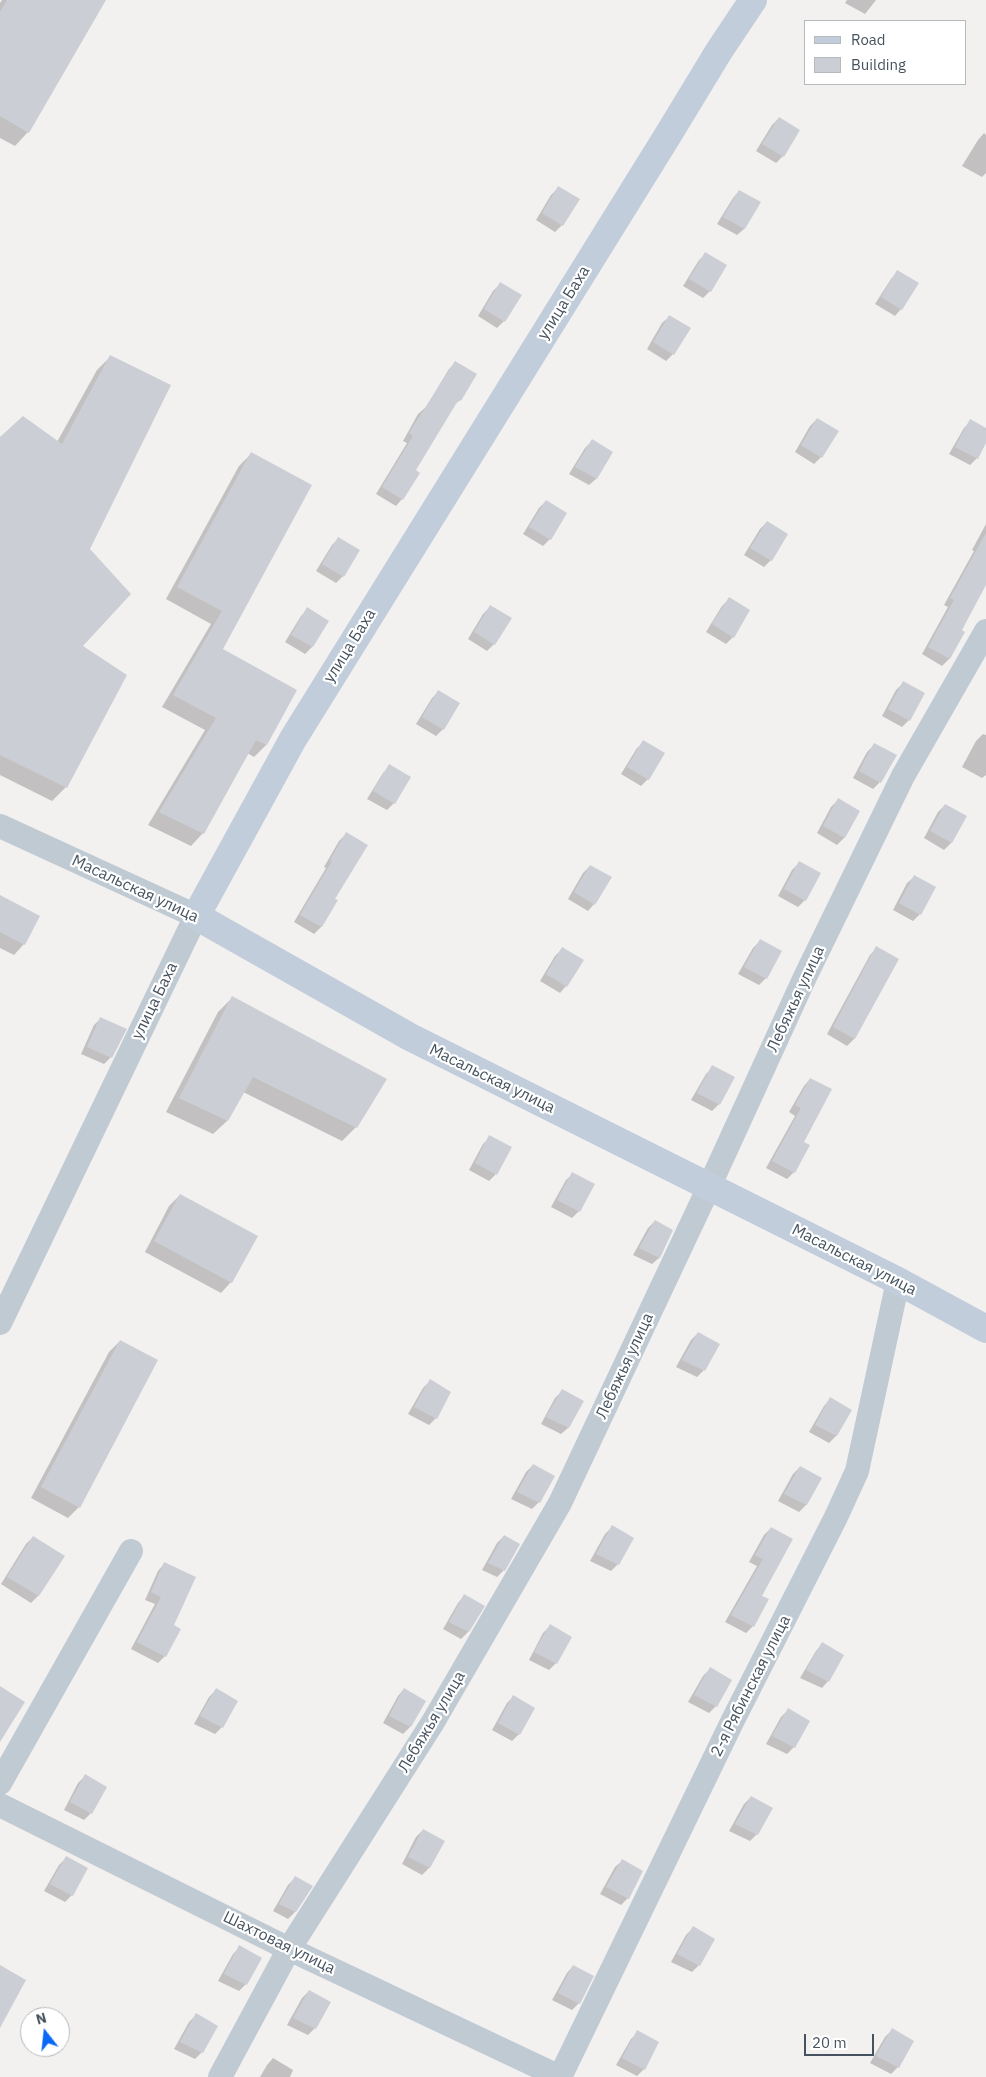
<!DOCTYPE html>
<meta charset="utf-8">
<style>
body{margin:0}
#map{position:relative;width:986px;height:2077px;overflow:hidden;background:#f3f0f0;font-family:"IBM Plex Sans",sans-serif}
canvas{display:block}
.legend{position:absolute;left:804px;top:20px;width:162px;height:65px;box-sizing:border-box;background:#fff;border:1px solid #b5babf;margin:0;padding:6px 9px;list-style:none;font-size:15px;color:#46535f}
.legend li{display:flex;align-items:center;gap:10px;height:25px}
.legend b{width:25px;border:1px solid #b5babf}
.north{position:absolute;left:20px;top:2007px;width:50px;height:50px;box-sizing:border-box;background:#fff;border:1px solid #b5babf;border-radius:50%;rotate:344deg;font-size:14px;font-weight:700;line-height:20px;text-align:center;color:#46535f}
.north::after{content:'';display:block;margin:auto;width:18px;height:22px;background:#0969f4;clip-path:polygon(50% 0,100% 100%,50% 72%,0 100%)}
.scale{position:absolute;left:804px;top:2034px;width:70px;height:22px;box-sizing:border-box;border:2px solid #46535f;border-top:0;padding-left:6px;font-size:15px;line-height:18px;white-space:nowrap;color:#46535f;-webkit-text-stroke:4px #fff;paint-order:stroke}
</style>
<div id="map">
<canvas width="986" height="2077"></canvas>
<ul class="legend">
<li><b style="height:6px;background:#c1cdda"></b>Road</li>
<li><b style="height:14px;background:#cbcfd5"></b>Building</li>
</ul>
<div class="north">N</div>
<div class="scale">20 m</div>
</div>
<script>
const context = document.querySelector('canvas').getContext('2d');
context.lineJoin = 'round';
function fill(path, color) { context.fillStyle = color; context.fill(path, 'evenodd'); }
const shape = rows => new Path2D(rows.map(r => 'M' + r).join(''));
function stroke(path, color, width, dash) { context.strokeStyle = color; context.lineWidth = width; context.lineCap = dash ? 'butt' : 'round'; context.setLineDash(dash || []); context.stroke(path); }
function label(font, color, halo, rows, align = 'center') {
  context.font = font + ' "IBM Plex Sans",sans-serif'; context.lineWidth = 4.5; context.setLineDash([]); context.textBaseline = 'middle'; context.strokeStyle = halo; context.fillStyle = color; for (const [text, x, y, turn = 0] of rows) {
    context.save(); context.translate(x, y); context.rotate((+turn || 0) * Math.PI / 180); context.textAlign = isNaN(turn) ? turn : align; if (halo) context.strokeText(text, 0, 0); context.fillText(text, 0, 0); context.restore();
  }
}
const shadow = shape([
 [2,0,104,0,28,132,15,146,0,138,0,3],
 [847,0,876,0,865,14,845,3],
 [779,118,783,156,776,163,756,151,772,125],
 [984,133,986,135,986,173,982,177,962,166,978,140],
 [558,188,562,225,555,232,536,220,551,195],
 [739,191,759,203,744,229,737,235,717,224,733,198],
 [706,254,725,266,710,291,703,298,683,286,699,260],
 [897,272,901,309,895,316,875,304,891,279],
 [500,284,504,321,497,328,478,316,493,291],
 [669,317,673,354,666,361,647,349,662,323],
 [111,356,89,549,82,646,66,787,52,801,0,775,0,439,57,442,97,370],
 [456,362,460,400,453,406,414,471,402,499,396,506,376,494,407,443,403,441,418,414,426,407,449,369],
 [817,419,821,457,814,464,795,452,810,426],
 [971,421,986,429,986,441,977,458,970,465,949,454,964,428],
 [592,441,611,453,596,479,589,485,569,474,585,448],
 [251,454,221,650,295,690,266,745,254,757,247,753,203,833,191,846,148,825,205,730,162,707,211,624,166,599,239,466],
 [546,501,550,539,543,546,523,534,539,508],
 [767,522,771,560,764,567,744,555,760,529],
 [986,524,986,581,960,631,963,632,949,659,942,666,922,654,948,607,944,605,974,551,972,550],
 [339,538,343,576,336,583,316,571,332,545],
 [729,599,733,637,726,644,706,632,722,606],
 [490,607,494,644,487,651,468,639,483,614],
 [308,609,327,621,312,647,305,654,285,642,301,616],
 [903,683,909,720,902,727,882,716,896,690],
 [438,692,458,703,443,729,436,736,416,724,432,698],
 [983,734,986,735,986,775,982,778,962,767,976,741],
 [644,742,648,779,641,786,621,774,637,748],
 [874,745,880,782,873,789,853,778,867,752],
 [390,766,409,778,394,803,387,810,367,799,383,773],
 [838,800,858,811,844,838,837,845,817,833,831,807],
 [945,805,965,816,951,843,944,850,924,838,938,812],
 [346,834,333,899,336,901,321,927,314,934,294,922,326,868,324,867,339,841],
 [799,863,805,900,798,907,778,896,792,870],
 [590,866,594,904,588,911,568,899,583,873],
 [914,877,920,914,913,921,893,910,907,883],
 [0,897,24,944,14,955,0,948],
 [760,941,780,952,766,978,759,985,738,974,753,948],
 [877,948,897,959,854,1039,847,1046,827,1034,870,955],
 [562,949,566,986,560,993,540,981,555,956],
 [232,998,356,1127,342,1141,243,1092,227,1121,213,1134,166,1112,218,1012],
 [101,1018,111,1057,104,1064,81,1054,94,1025],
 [713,1067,733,1078,719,1104,712,1111,691,1100,706,1074],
 [810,1079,802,1143,808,1146,794,1172,787,1179,766,1168,795,1116,789,1112,804,1086],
 [490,1137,496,1174,489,1181,469,1170,483,1144],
 [573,1174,593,1185,579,1211,572,1218,551,1207,566,1180],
 [180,1195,231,1282,221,1293,145,1252,169,1206],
 [655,1221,659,1258,652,1264,633,1255,648,1228],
 [698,1333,704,1370,697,1377,676,1367,691,1340],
 [120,1341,79,1507,68,1518,31,1498,109,1352],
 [430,1381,436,1418,429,1425,408,1414,423,1388],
 [562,1391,568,1428,561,1434,541,1424,555,1398],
 [830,1399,851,1410,836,1436,829,1443,809,1432,824,1406],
 [533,1465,539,1502,532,1509,511,1499,526,1472],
 [800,1467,820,1479,806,1505,799,1512,778,1501,793,1474],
 [612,1527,618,1564,611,1571,590,1561,605,1534],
 [771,1528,761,1596,753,1626,746,1633,725,1622,757,1566,749,1562,764,1535],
 [504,1536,504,1570,497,1577,482,1570,497,1543],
 [33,1537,63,1556,38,1596,31,1603,1,1584,26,1544],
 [164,1564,165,1656,158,1663,131,1649,155,1604,145,1600,158,1571],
 [464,1596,483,1606,468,1632,461,1639,443,1629,458,1603],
 [550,1626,556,1663,549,1670,529,1660,543,1633],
 [822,1644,828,1681,822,1688,800,1678,816,1651],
 [710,1669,716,1706,709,1713,688,1702,703,1676],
 [404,1689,410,1727,403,1734,383,1723,398,1696],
 [216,1690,222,1727,215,1734,194,1724,209,1697],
 [513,1697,519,1734,512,1741,492,1730,507,1703],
 [788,1710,794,1747,787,1754,766,1744,781,1717],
 [85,1776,91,1813,84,1820,64,1810,78,1783],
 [751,1797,757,1834,750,1841,729,1831,744,1804],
 [423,1830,443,1842,429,1868,422,1875,402,1864,416,1837],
 [66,1858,72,1895,65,1902,44,1891,59,1865],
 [622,1861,628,1898,621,1905,600,1894,615,1867],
 [295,1878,311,1887,295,1912,288,1919,273,1911,288,1885],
 [693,1928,699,1965,692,1972,671,1962,686,1935],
 [240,1947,246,1984,239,1991,218,1981,233,1954],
 [573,1966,579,2003,572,2010,552,2000,567,1973],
 [309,1991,315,2028,308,2035,287,2025,302,1998],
 [196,2015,202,2052,195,2059,174,2049,189,2022],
 [892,2030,898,2067,891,2074,870,2063,885,2037],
 [638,2032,644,2069,637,2076,616,2065,631,2039],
 [273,2058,293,2070,290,2077,260,2077,267,2065]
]);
const building = shape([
 [7,0,106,0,29,133,0,116,0,12],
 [779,117,800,130,784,157,762,144],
 [558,186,580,199,563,226,542,213],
 [739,190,761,202,745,229,723,217],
 [705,252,727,265,711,292,689,279],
 [897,270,919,283,902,310,881,297],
 [500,282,522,295,505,322,484,309],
 [669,315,691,328,674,355,653,342],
 [110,355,171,385,90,549,131,594,83,646,127,675,67,788,0,755,0,437,23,416,62,444],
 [455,361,477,374,461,401,459,399,416,470,420,473,403,500,382,487,413,436,409,433],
 [817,418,839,431,822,458,801,445],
 [970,419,986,428,986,443,978,459,955,447],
 [592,439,613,452,597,479,575,467],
 [251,452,312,485,223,649,297,690,267,745,256,740,204,834,159,812,216,718,173,695,222,611,177,587],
 [546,500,567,513,551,540,529,527],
 [767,521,788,534,772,561,750,548],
 [986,533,986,585,962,630,965,632,950,659,928,647,954,600,950,598],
 [338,537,360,550,344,577,322,564],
 [729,597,750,610,734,638,712,624],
 [490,605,512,618,495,645,474,632],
 [307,607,329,621,313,647,291,635],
 [903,681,925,693,910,721,888,709],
 [438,690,460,703,444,730,422,717],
 [643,740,665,753,649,780,627,767],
 [874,743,897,755,881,783,859,771],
 [389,764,411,777,395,804,373,791],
 [838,798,860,811,845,838,823,826],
 [945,804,967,816,952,843,930,831],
 [346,832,368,845,335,899,338,900,322,927,300,915,332,861,330,860],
 [799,861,821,873,806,901,784,889],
 [590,865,612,877,595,905,574,892],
 [914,875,936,887,921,915,899,903],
 [0,895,40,916,25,945,0,932],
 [760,939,782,951,767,979,744,967],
 [876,946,899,959,855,1039,833,1027],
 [562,947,584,960,567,987,546,974],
 [232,996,387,1079,357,1128,253,1077,228,1121,179,1098],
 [100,1017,127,1029,112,1058,87,1047],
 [712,1065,735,1077,720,1105,697,1093],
 [810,1078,832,1089,804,1142,810,1145,795,1173,772,1161,801,1108,795,1105],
 [489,1135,512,1147,497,1175,475,1163],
 [572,1172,595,1184,580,1212,557,1200],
 [180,1194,258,1236,232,1283,154,1241],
 [655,1220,673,1230,660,1258,639,1248],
 [698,1332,720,1344,705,1371,682,1360],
 [120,1340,158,1360,80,1508,41,1487],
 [430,1379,451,1392,437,1419,414,1407],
 [562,1389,584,1401,569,1428,546,1417],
 [830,1397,852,1410,837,1436,815,1425],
 [533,1464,555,1476,540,1503,517,1492],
 [800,1466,822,1478,807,1505,784,1494],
 [612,1525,634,1538,619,1565,596,1554],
 [771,1527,793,1539,762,1596,769,1599,754,1627,731,1615,763,1559,755,1555],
 [504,1535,520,1544,505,1571,488,1563],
 [33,1536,65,1556,39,1596,7,1577],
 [164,1562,196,1577,174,1625,181,1629,166,1657,137,1642,161,1597,151,1592],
 [464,1594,485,1606,469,1632,449,1622],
 [550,1624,572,1637,557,1664,534,1652],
 [822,1642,844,1655,829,1682,806,1670],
 [710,1667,732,1680,717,1707,694,1695],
 [0,1686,25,1702,0,1742],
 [216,1688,238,1701,223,1728,200,1716],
 [404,1688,426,1701,411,1727,389,1716],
 [513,1695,535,1708,520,1735,498,1723],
 [788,1708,810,1721,795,1748,772,1736],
 [85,1774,107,1787,92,1814,70,1802],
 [751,1796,773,1808,758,1835,735,1824],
 [423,1829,445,1841,430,1868,408,1857],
 [66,1856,88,1868,73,1896,50,1884],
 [622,1859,643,1871,629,1899,606,1887],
 [295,1876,313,1886,296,1912,279,1904],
 [693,1926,715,1939,700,1966,677,1954],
 [239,1945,262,1958,247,1985,224,1974],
 [0,1965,26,1980,0,2028],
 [573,1965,594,1976,580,2004,558,1993],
 [309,1990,331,2002,316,2029,293,2018],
 [196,2013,218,2026,203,2053,180,2042],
 [892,2028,914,2041,899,2068,876,2056],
 [637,2030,659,2042,645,2070,622,2058]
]);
const street = shape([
 [0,826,196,916,0,1323],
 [0,1783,131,1551],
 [0,1805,289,1949,560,2077],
 [220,2077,289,1949,433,1722,560,1503,709,1187,805,977,903,776,986,631],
 [560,2077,732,1722,836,1517,857,1471,898,1281]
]);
const secondary = shape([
 [753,0,719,51,668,135,293,739,196,916,410,1037,898,1281,986,1329]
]);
const streetNames = [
 ["улица Баха",564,303,-58],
 ["улица Баха",350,646,-58],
 ["Масальская улица",135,889,25],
 ["Лебяжья улица",796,999,-65],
 ["улица Баха",155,1001,-64],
 ["Масальская улица",492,1079,26],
 ["Масальская улица",854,1260,27],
 ["Лебяжья улица",625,1366,-65],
 ["2-я Рябинская улица",751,1686,-63],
 ["Лебяжья улица",432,1722,-59],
 ["Шахтовая улица",279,1943,26]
];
fill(shadow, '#0003');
fill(building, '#cbcfd5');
stroke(street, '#bfcad3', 24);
stroke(secondary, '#c1cdda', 28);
label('16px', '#46535f', '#fff', streetNames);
</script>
